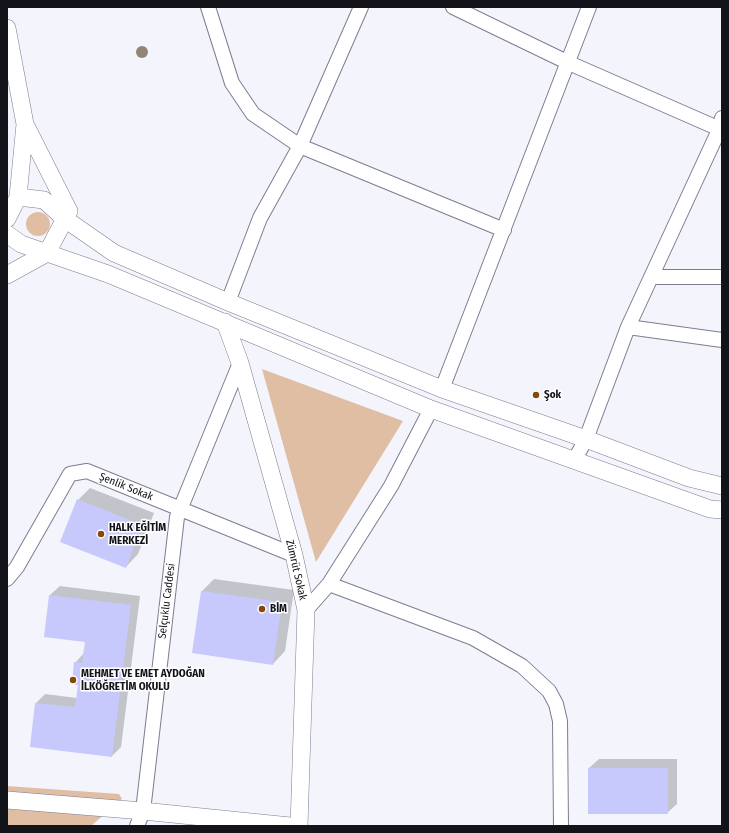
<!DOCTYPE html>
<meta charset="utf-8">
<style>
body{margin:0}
#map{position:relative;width:729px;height:833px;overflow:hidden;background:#f4f4fd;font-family:"Fira Sans Condensed",sans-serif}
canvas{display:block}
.frame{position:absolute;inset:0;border:8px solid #13131a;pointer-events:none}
</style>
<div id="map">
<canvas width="729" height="833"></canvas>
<div class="frame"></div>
</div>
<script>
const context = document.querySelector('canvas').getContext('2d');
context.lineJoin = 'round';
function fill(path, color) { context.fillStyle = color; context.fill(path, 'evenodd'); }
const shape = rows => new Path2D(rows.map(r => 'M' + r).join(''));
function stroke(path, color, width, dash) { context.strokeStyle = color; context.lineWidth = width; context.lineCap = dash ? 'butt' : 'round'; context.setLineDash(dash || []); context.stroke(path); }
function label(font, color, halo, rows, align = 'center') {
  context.font = font + ' "Fira Sans Condensed",sans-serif'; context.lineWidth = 3; context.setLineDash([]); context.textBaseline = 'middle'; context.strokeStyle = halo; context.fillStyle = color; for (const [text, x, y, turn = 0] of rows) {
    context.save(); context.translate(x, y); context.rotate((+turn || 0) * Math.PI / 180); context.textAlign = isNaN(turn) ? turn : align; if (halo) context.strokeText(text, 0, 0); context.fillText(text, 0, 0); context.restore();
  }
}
const green = shape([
 '26 224a12 12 0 1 1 24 0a12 12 0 1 1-24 0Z',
 [262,369,403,421,316,562],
 [7,786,119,794,122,799,91,826,7,826]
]);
const shadow = shape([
 [90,488,154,513,138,554,126,567,78,500],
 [214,579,294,590,285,651,273,664,193,652,202,591],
 [60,586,140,596,121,747,112,756,31,746,36,703,45,694,77,698,79,684,75,663,84,653,86,641,45,636,50,595],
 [599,759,677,759,677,804,667,813,589,768]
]);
const building = shape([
 [77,499,142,525,126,568,60,542],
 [201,591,282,602,273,665,192,653],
 [49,595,131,605,112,757,30,747,35,703,75,707,78,685,72,684,74,662,82,663,85,642,44,637],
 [588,768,668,768,668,814,588,814]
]);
const minor = shape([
 [208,7,232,83,253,114,300,146,504,230],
 [453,7,569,63,722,130],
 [651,277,722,277],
 [228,302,260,218,300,146,361,7],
 [628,327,722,340],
 [442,389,589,7],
 [574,461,586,439,628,327,719,130,722,118],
 [7,579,17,567,70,474,87,471,294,555],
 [329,584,473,638,522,666,549,691,556,704,560,721,561,826],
 [306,610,329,584,391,486,431,409],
 [137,826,143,811,177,517,240,363]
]);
const tertiary = shape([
 [7,28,25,124,69,211,47,253,7,275],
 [18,197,44,200,65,219,114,253,228,302,442,389,586,439,689,478,722,486],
 [7,219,18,197,25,124],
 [7,234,21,244,108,274,431,409,710,509,722,510],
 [225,322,240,363,294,555,306,610,299,826],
 [7,800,143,811,290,826]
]);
const trees = [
 [142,52]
];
const markers = [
 [536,395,4,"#864908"],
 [101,534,4,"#864908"],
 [262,609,4,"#864908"],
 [73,680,4,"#864908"]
];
const poiNames = [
 ["Şok",544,395],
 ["HALK EĞİTİM",109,528],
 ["MERKEZİ",109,541],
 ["BİM",270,609],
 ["MEHMET VE EMET AYDOĞAN",81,674],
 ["İLKÖĞRETİM OKULU",81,687]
];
const streetNames = [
 ["Şenlik Sokak",126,487,22],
 ["Zümrüt Sokak",296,570,77],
 ["Selçuklu Caddesi",167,601,-83]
];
fill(green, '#dfbea4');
fill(shadow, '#0003');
fill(building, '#c7c8fc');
stroke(minor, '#7d7d90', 16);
stroke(tertiary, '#7d7d90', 18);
stroke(minor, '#fff', 14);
stroke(tertiary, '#fff', 17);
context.fillStyle = '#948377';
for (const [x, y] of trees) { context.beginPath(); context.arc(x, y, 6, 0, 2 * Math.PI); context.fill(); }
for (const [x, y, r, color] of markers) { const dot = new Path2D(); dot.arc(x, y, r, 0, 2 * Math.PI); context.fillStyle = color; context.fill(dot); stroke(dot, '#fff', 1.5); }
label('bold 11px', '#13131a', '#fff', poiNames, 'left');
label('11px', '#13131a', '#fff', streetNames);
</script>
